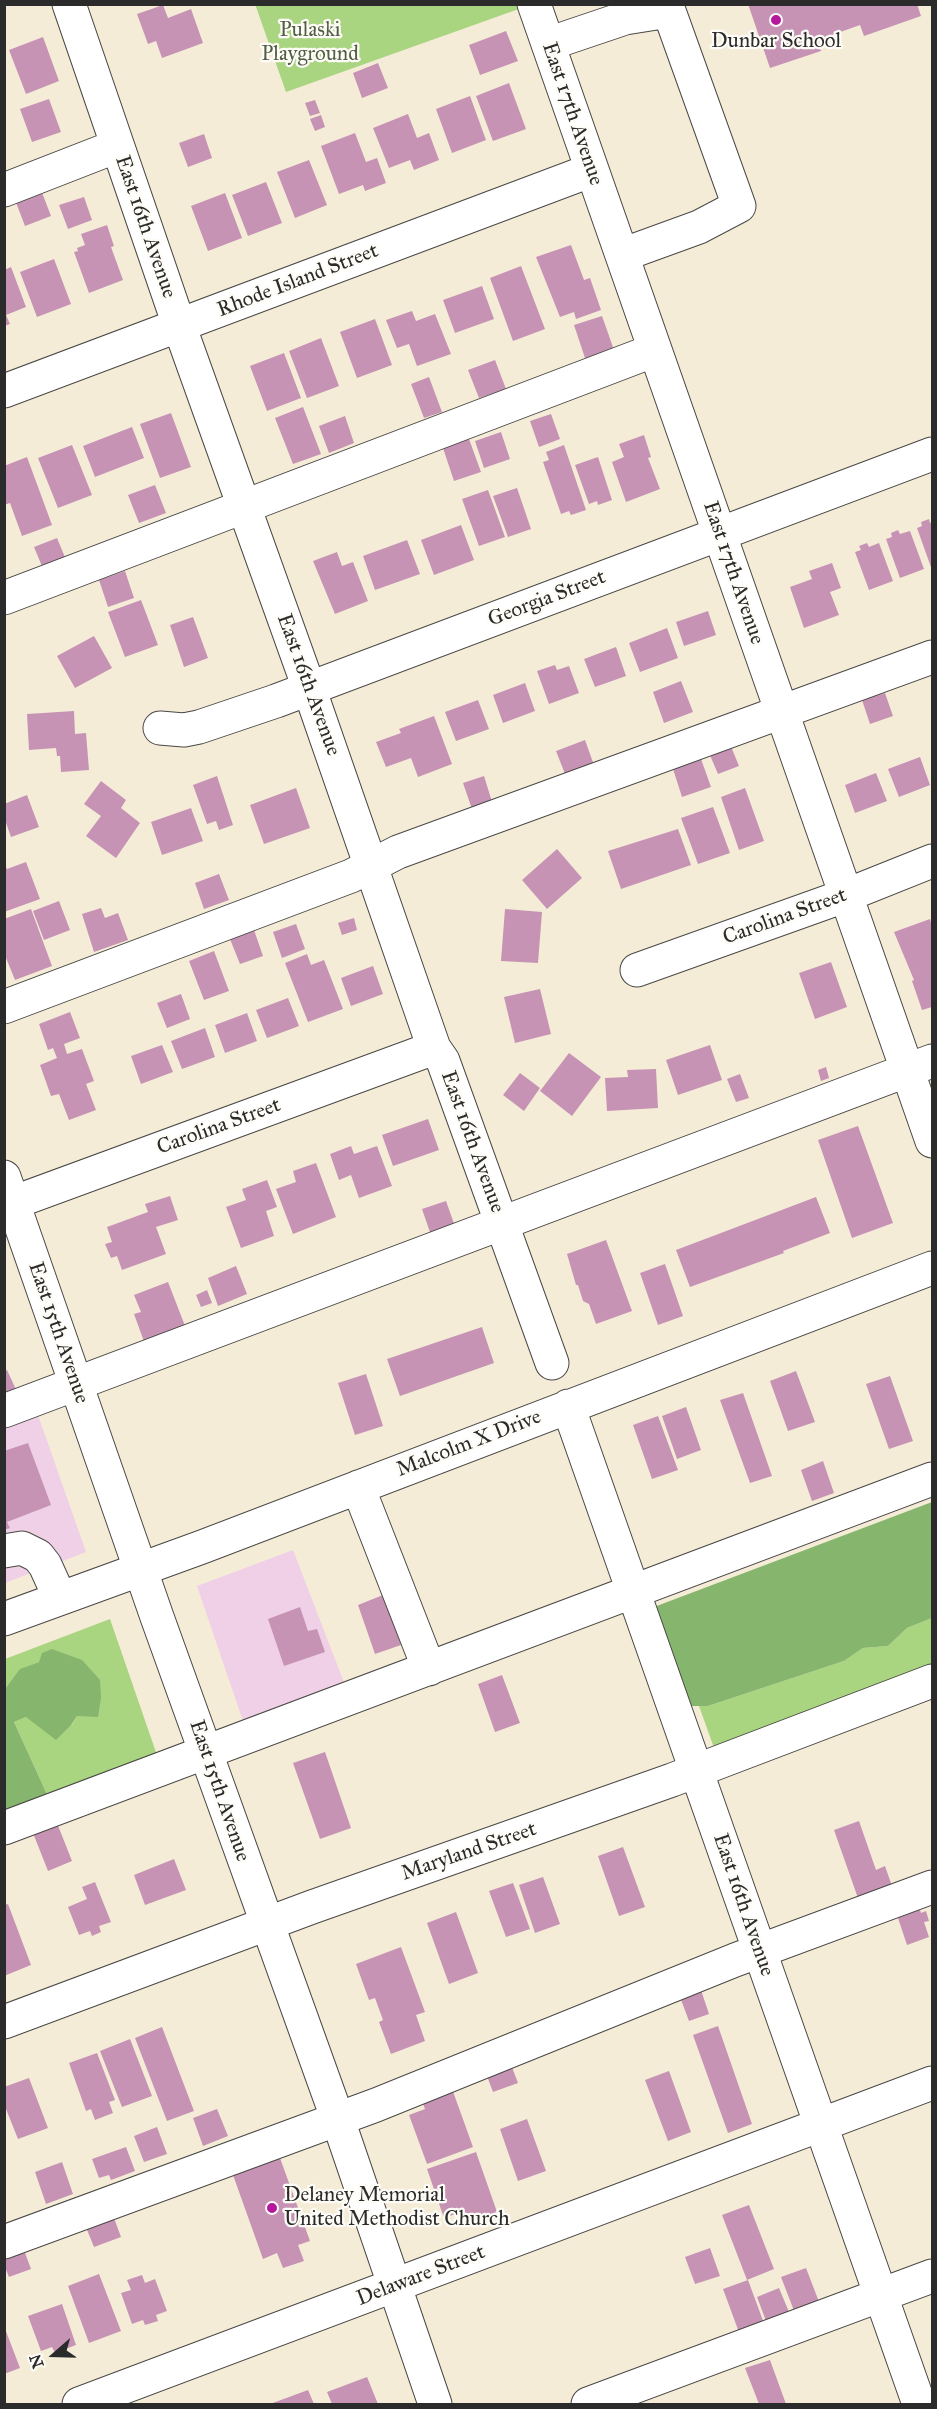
<!DOCTYPE html>
<style>
body{margin:0}
#map{position:relative;width:937px;height:2409px;overflow:hidden;background:#f5ecd7;font-family:"IM FELL Great Primer",serif}
canvas{display:block}
.frame{position:absolute;inset:0;border:6px solid #2b2b2b;pointer-events:none}
.north{position:absolute;left:24px;top:2325px;width:60px;height:60px;-webkit-text-stroke:4px #fdfcf7;paint-order:stroke;rotate:250deg;font-size:16px;font-weight:700;line-height:24px;text-align:center;color:#2b2b2b}
.north::after{content:'';display:block;margin:auto;width:21px;height:27px;background:#2b2b2b;clip-path:polygon(50% 0,100% 100%,50% 72%,0 100%)}
</style>
<div id="map">
<canvas width="937" height="2409"></canvas>
<div class="frame"></div>
<div class="north">N</div>
</div>
<script>
const context = document.querySelector('canvas').getContext('2d');
context.lineJoin = 'round';
function fill(path, color) { context.fillStyle = color; context.fill(path, 'evenodd'); }
const shape = rows => new Path2D(rows.map(r => 'M' + r).join(''));
function stroke(path, color, width, dash) { context.strokeStyle = color; context.lineWidth = width; context.lineCap = dash ? 'butt' : 'round'; context.setLineDash(dash || []); context.stroke(path); }
function label(font, color, halo, rows, align = 'center') {
  context.font = font + ' "IM FELL Great Primer",serif'; context.lineWidth = 4.5; context.setLineDash([]); context.textBaseline = 'middle'; context.strokeStyle = halo; context.fillStyle = color; for (const [text, x, y, turn = 0] of rows) {
    context.save(); context.translate(x, y); context.rotate((+turn || 0) * Math.PI / 180); context.textAlign = isNaN(turn) ? turn : align; if (halo) context.strokeText(text, 0, 0); context.fillText(text, 0, 0); context.restore();
  }
}
const built = shape([
 [38,1415,86,1552,5,1583,5,1427],
 [293,1550,345,1685,244,1724,197,1586]
]);
const green = shape([
 [255,4,530,5,286,92],
 [932,1618,932,1664,714,1748,699,1706,708,1706,844,1661,863,1648,888,1646,907,1628],
 [110,1619,159,1761,50,1801,14,1722,26,1717,72,1725,77,1716,39,1662,21,1669,5,1689,5,1659]
]);
const forest = shape([
 [932,1502,932,1618,907,1628,888,1646,863,1648,844,1661,708,1706,690,1706,654,1607],
 [52,1649,82,1660,100,1680,101,1698,98,1717,77,1716,72,1724,56,1740,26,1717,14,1722,50,1801,5,1817,5,1689,20,1669,39,1662,42,1653]
]);
const building = shape([
 [748,4,917,4,921,16,864,36,860,25,818,40,821,51,770,68],
 [163,5,168,18,191,9,203,43,162,58,156,41,148,44,137,14],
 [506,31,518,61,480,75,469,45],
 [43,37,59,81,26,94,9,50],
 [378,63,388,88,362,98,353,73],
 [509,83,526,129,493,141,476,96],
 [470,96,486,140,452,153,436,109],
 [49,99,61,132,32,142,20,109],
 [315,100,320,113,310,116,305,103],
 [408,114,417,138,429,133,439,160,414,170,410,160,389,168,373,128],
 [321,115,325,127,315,131,310,119],
 [355,133,366,162,377,158,386,183,365,191,363,185,339,194,321,146],
 [204,134,212,158,188,167,179,143],
 [309,160,327,205,295,218,277,172],
 [266,182,282,223,248,236,232,195],
 [41,190,51,216,25,226,15,200],
 [225,193,242,238,208,251,191,206],
 [84,197,92,220,68,229,59,205],
 [107,225,114,246,111,247,123,280,89,293,74,252,78,251,77,248,85,245,81,234],
 [571,245,584,280,590,278,601,310,576,319,574,312,560,317,536,257],
 [54,259,71,304,37,317,20,272],
 [521,266,545,329,513,341,490,278],
 [11,267,26,307,6,315,10,324,4,326,4,270],
 [482,286,494,319,455,333,443,300],
 [412,311,416,321,435,314,451,354,417,366,409,344,397,348,386,320],
 [602,316,614,350,586,361,574,325],
 [375,319,392,365,357,378,340,332],
 [321,338,339,386,307,398,289,351],
 [284,353,301,398,267,411,250,366],
 [495,360,506,389,479,398,468,370],
 [429,377,442,412,424,418,411,384],
 [303,407,321,454,293,464,275,418],
 [171,413,191,467,160,478,140,424],
 [551,414,560,439,539,447,530,421],
 [345,416,354,443,329,453,319,426],
 [132,427,144,458,95,477,83,446],
 [501,432,510,459,484,468,475,441],
 [644,435,651,457,648,458,660,489,626,502,612,462,624,457,619,444],
 [469,439,481,472,454,481,443,448],
 [72,445,92,495,58,508,38,458],
 [564,445,586,510,571,515,569,511,561,514,543,462,549,460,546,452],
 [27,457,52,525,22,536,10,503,4,505,4,466],
 [598,457,612,500,598,505,597,501,589,504,575,465],
 [155,485,166,513,139,523,128,495],
 [517,488,531,529,508,537,493,496],
 [488,490,505,537,479,546,462,499],
 [929,519,930,523,932,522,932,570,917,528,922,526,921,522],
 [461,525,474,560,434,575,421,540],
 [898,530,900,534,910,531,924,569,900,578,886,539,892,537,891,533],
 [57,538,67,562,44,571,34,547],
 [407,540,420,574,375,590,363,556],
 [867,543,869,547,879,543,893,581,869,590,855,552,861,550,859,546],
 [337,552,342,566,353,562,368,601,335,614,313,561],
 [832,563,841,588,830,592,839,615,804,628,790,587,812,579,809,571],
 [125,571,134,598,108,607,99,580],
 [141,600,158,645,125,657,108,612],
 [708,611,716,635,684,646,676,622],
 [193,617,208,658,184,667,170,625],
 [667,628,678,658,640,672,629,643],
 [94,636,112,668,75,688,57,656],
 [616,647,626,676,595,687,584,659],
 [555,665,557,670,569,666,579,693,549,704,537,671],
 [681,681,693,712,664,723,653,692],
 [525,683,535,711,503,723,493,695],
 [885,693,893,716,870,724,862,700],
 [478,700,489,729,456,741,445,712],
 [74,711,75,734,86,733,89,770,61,772,60,756,57,756,56,748,29,750,27,714],
 [434,716,452,764,418,777,411,758,386,767,376,742,401,733,399,729],
 [585,740,595,768,567,779,556,751],
 [730,744,739,766,718,774,709,753],
 [920,757,930,785,899,797,888,769],
 [701,759,711,787,682,797,673,769],
 [876,773,887,801,855,813,845,785],
 [217,776,233,825,219,830,216,821,207,824,193,785],
 [484,776,493,805,473,812,463,783],
 [101,781,126,800,121,808,140,823,116,858,86,836,101,816,84,804],
 [296,788,310,828,264,844,250,805],
 [745,788,764,841,739,850,721,797],
 [27,795,39,827,11,837,4,817,4,804],
 [713,807,730,853,698,864,681,818],
 [191,808,203,841,162,855,151,822],
 [678,829,691,865,621,889,608,851],
 [557,849,582,878,547,909,522,880],
 [26,862,40,899,4,912,4,864,7,869],
 [219,874,229,900,204,909,195,883],
 [59,901,70,930,44,940,33,911],
 [101,908,105,918,118,913,128,940,94,952,82,914],
 [31,909,52,966,15,980,4,953,4,919],
 [505,909,542,912,538,963,501,961],
 [354,918,357,930,342,935,338,923],
 [930,919,932,927,932,1007,922,1010,912,981,914,980,894,932],
 [296,924,305,949,282,958,273,932],
 [254,930,263,956,240,964,230,939],
 [214,951,229,991,204,1000,189,961],
 [307,954,311,965,324,960,343,1009,308,1022,285,963],
 [831,962,847,1007,815,1019,799,973],
 [373,966,383,994,351,1006,341,978],
 [540,989,551,1034,515,1043,504,997],
 [181,994,190,1019,167,1028,157,1003],
 [288,998,299,1026,267,1038,256,1010],
 [70,1012,80,1038,64,1044,67,1054,82,1049,94,1081,86,1084,96,1110,69,1120,59,1094,51,1096,40,1065,57,1058,53,1048,48,1050,39,1024],
 [247,1013,257,1041,225,1053,215,1025],
 [205,1028,215,1057,182,1069,171,1041],
 [162,1045,173,1072,141,1084,131,1056],
 [710,1045,722,1080,678,1095,666,1060],
 [569,1053,601,1077,572,1116,540,1091],
 [826,1067,829,1078,821,1081,818,1070],
 [656,1069,658,1108,607,1111,605,1078,628,1077,627,1070],
 [520,1073,540,1088,524,1111,503,1095],
 [740,1074,749,1098,736,1102,727,1079],
 [428,1119,439,1150,393,1166,382,1135],
 [858,1126,893,1223,852,1238,818,1140],
 [351,1146,354,1154,377,1146,392,1186,359,1198,351,1175,339,1180,330,1154],
 [316,1163,336,1217,293,1234,276,1189,296,1182,293,1171],
 [267,1180,277,1207,266,1211,274,1236,241,1248,226,1207,246,1200,242,1189],
 [170,1196,178,1220,156,1227,166,1254,122,1270,117,1256,111,1258,105,1244,112,1242,107,1227,148,1212,145,1204],
 [816,1197,830,1233,783,1251,784,1253,690,1287,676,1250],
 [446,1201,457,1232,433,1241,422,1209],
 [606,1240,632,1311,596,1324,589,1304,583,1301,578,1285,576,1285,567,1254],
 [665,1264,683,1316,658,1325,640,1273],
 [236,1266,247,1294,218,1306,208,1278],
 [168,1282,187,1331,146,1347,134,1314,141,1312,134,1295],
 [207,1290,212,1303,201,1307,196,1295],
 [482,1327,494,1363,400,1396,387,1359],
 [7,1370,19,1396,4,1402,4,1371],
 [796,1371,815,1422,788,1431,770,1381],
 [366,1374,383,1426,355,1435,338,1383],
 [890,1376,913,1441,889,1449,866,1384],
 [743,1393,772,1476,750,1483,720,1400],
 [686,1407,701,1450,677,1459,662,1416],
 [658,1416,678,1470,652,1479,633,1425],
 [28,1443,51,1505,7,1522,10,1528,4,1530,4,1451],
 [823,1461,834,1493,812,1501,801,1470],
 [383,1595,401,1645,375,1654,358,1605],
 [300,1607,308,1631,317,1629,325,1652,284,1666,268,1619],
 [502,1675,520,1723,495,1732,478,1684],
 [325,1752,351,1828,320,1839,293,1763],
 [859,1821,876,1870,885,1866,893,1889,859,1901,834,1830],
 [57,1823,72,1861,48,1871,33,1833],
 [623,1847,645,1907,619,1916,598,1856],
 [174,1859,186,1890,145,1905,134,1875],
 [543,1877,560,1924,535,1933,519,1885],
 [95,1882,111,1922,99,1926,101,1932,92,1936,90,1931,79,1935,68,1907,87,1899,82,1887],
 [513,1883,530,1929,506,1937,489,1891],
 [8,1904,31,1965,4,1976,4,1905],
 [918,1904,921,1913,926,1911,929,1921,924,1922,929,1937,907,1945,896,1912],
 [456,1912,478,1973,449,1984,427,1923],
 [401,1947,425,2012,416,2015,425,2041,391,2054,379,2022,383,2020,375,1998,369,2000,356,1964],
 [701,1990,709,2014,689,2021,680,1997],
 [718,2026,752,2124,728,2133,693,2035],
 [162,2027,194,2111,167,2121,135,2038],
 [130,2039,152,2096,122,2107,100,2051],
 [97,2053,115,2100,109,2102,113,2113,95,2120,91,2109,86,2111,69,2063],
 [510,2062,518,2083,493,2092,485,2071],
 [669,2071,691,2132,668,2141,645,2080],
 [29,2078,48,2128,18,2139,4,2104,4,2087],
 [451,2086,473,2147,427,2164,409,2115,425,2109,420,2096],
 [217,2109,228,2136,203,2146,193,2118],
 [527,2119,546,2171,518,2181,500,2129],
 [157,2127,167,2154,144,2162,134,2136],
 [126,2147,135,2171,111,2180,109,2175,99,2178,92,2159],
 [476,2152,497,2212,465,2224,461,2212,444,2218,427,2169],
 [280,2158,310,2241,298,2245,304,2261,283,2268,277,2253,263,2259,233,2175],
 [62,2162,73,2194,46,2204,35,2172],
 [749,2205,774,2269,747,2280,722,2215],
 [111,2210,121,2237,94,2247,83,2220],
 [21,2242,31,2269,9,2277,4,2265,4,2248],
 [710,2248,720,2276,695,2284,685,2257],
 [806,2268,821,2307,796,2316,781,2277],
 [99,2274,121,2331,89,2343,68,2286],
 [142,2275,145,2283,155,2279,167,2311,156,2315,158,2321,145,2325,143,2320,132,2324,121,2293,131,2290,127,2280],
 [748,2280,765,2326,740,2335,723,2289],
 [779,2288,789,2312,766,2321,757,2297],
 [62,2304,76,2345,55,2353,52,2347,41,2351,28,2316],
 [4,2326,20,2368,4,2374],
 [770,2360,786,2404,759,2404,745,2368],
 [367,2377,378,2404,332,2404,327,2392],
 [308,2390,314,2404,270,2404]
]);
const minor = shape([
 [69,4,179,325,309,688,434,1048,443,1061,552,1363],
 [534,4,932,1141],
 [548,44,625,18,669,11,739,206,699,227,622,255],
 [4,190,117,146],
 [4,391,592,170],
 [4,598,655,350],
 [160,728,184,730,199,727,276,701,932,454],
 [637,970,847,895,932,861],
 [4,1007,351,876,398,852,932,657],
 [4,1206,434,1048],
 [568,1406,919,2404],
 [4,1411,932,1061],
 [358,1487,429,1669],
 [4,1551,22,1548,38,1556,45,1565,60,1598],
 [4,1619,202,1547,932,1268],
 [4,1828,932,1479],
 [4,2022,312,1907,672,1780,932,1681],
 [4,2242,376,2105,735,1960,932,1887],
 [79,2404,932,2083],
 [588,2404,932,2276]
]);
const major = shape([
 [4,1177,157,1617,338,2120,435,2404]
]);
const markers = [
 [776,20,6,"#b5179e"],
 [272,2208,6,"#b5179e"]
];
const parkNames = [
 ["Pulaski",310,31],
 ["Playground",310,55]
];
const poiNames = [
 ["Dunbar School",776,42],
 ["Delaney Memorial",284,2196,"left"],
 ["United Methodist Church",284,2220,"left"]
];
const streetNames = [
 ["East 17th Avenue",572,114,71],
 ["East 16th Avenue",145,227,71],
 ["Rhode Island Street",298,281,-21],
 ["East 17th Avenue",733,573,71],
 ["Georgia Street",547,599,-21],
 ["East 16th Avenue",308,685,70],
 ["Carolina Street",785,917,-20],
 ["Carolina Street",219,1127,-20],
 ["East 16th Avenue",472,1142,70],
 ["East 15th Avenue",58,1333,71],
 ["Malcolm X Drive",469,1444,-21],
 ["East 15th Avenue",219,1791,71],
 ["Maryland Street",469,1852,-19],
 ["East 16th Avenue",743,1905,71],
 ["Delaware Street",421,2276,-21]
];
fill(built, '#efd0e6');
fill(green, '#a9d480');
fill(forest, '#86b66e');
fill(building, '#c693b5');
stroke(minor, '#494845', 35);
stroke(major, '#494845', 35);
stroke(minor, '#fff', 33);
stroke(major, '#fff', 33);
for (const [x, y, r, color] of markers) { const dot = new Path2D(); dot.arc(x, y, r, 0, 2 * Math.PI); context.fillStyle = color; context.fill(dot); stroke(dot, '#fdfcf7', 2); }
label('21px', '#515e44', '#fdfcf7', parkNames);
label('21px', '#2b2b2b', '#fdfcf7', poiNames);
label('21px', '#2b2b2b', '#fdfcf7', streetNames);
</script>
